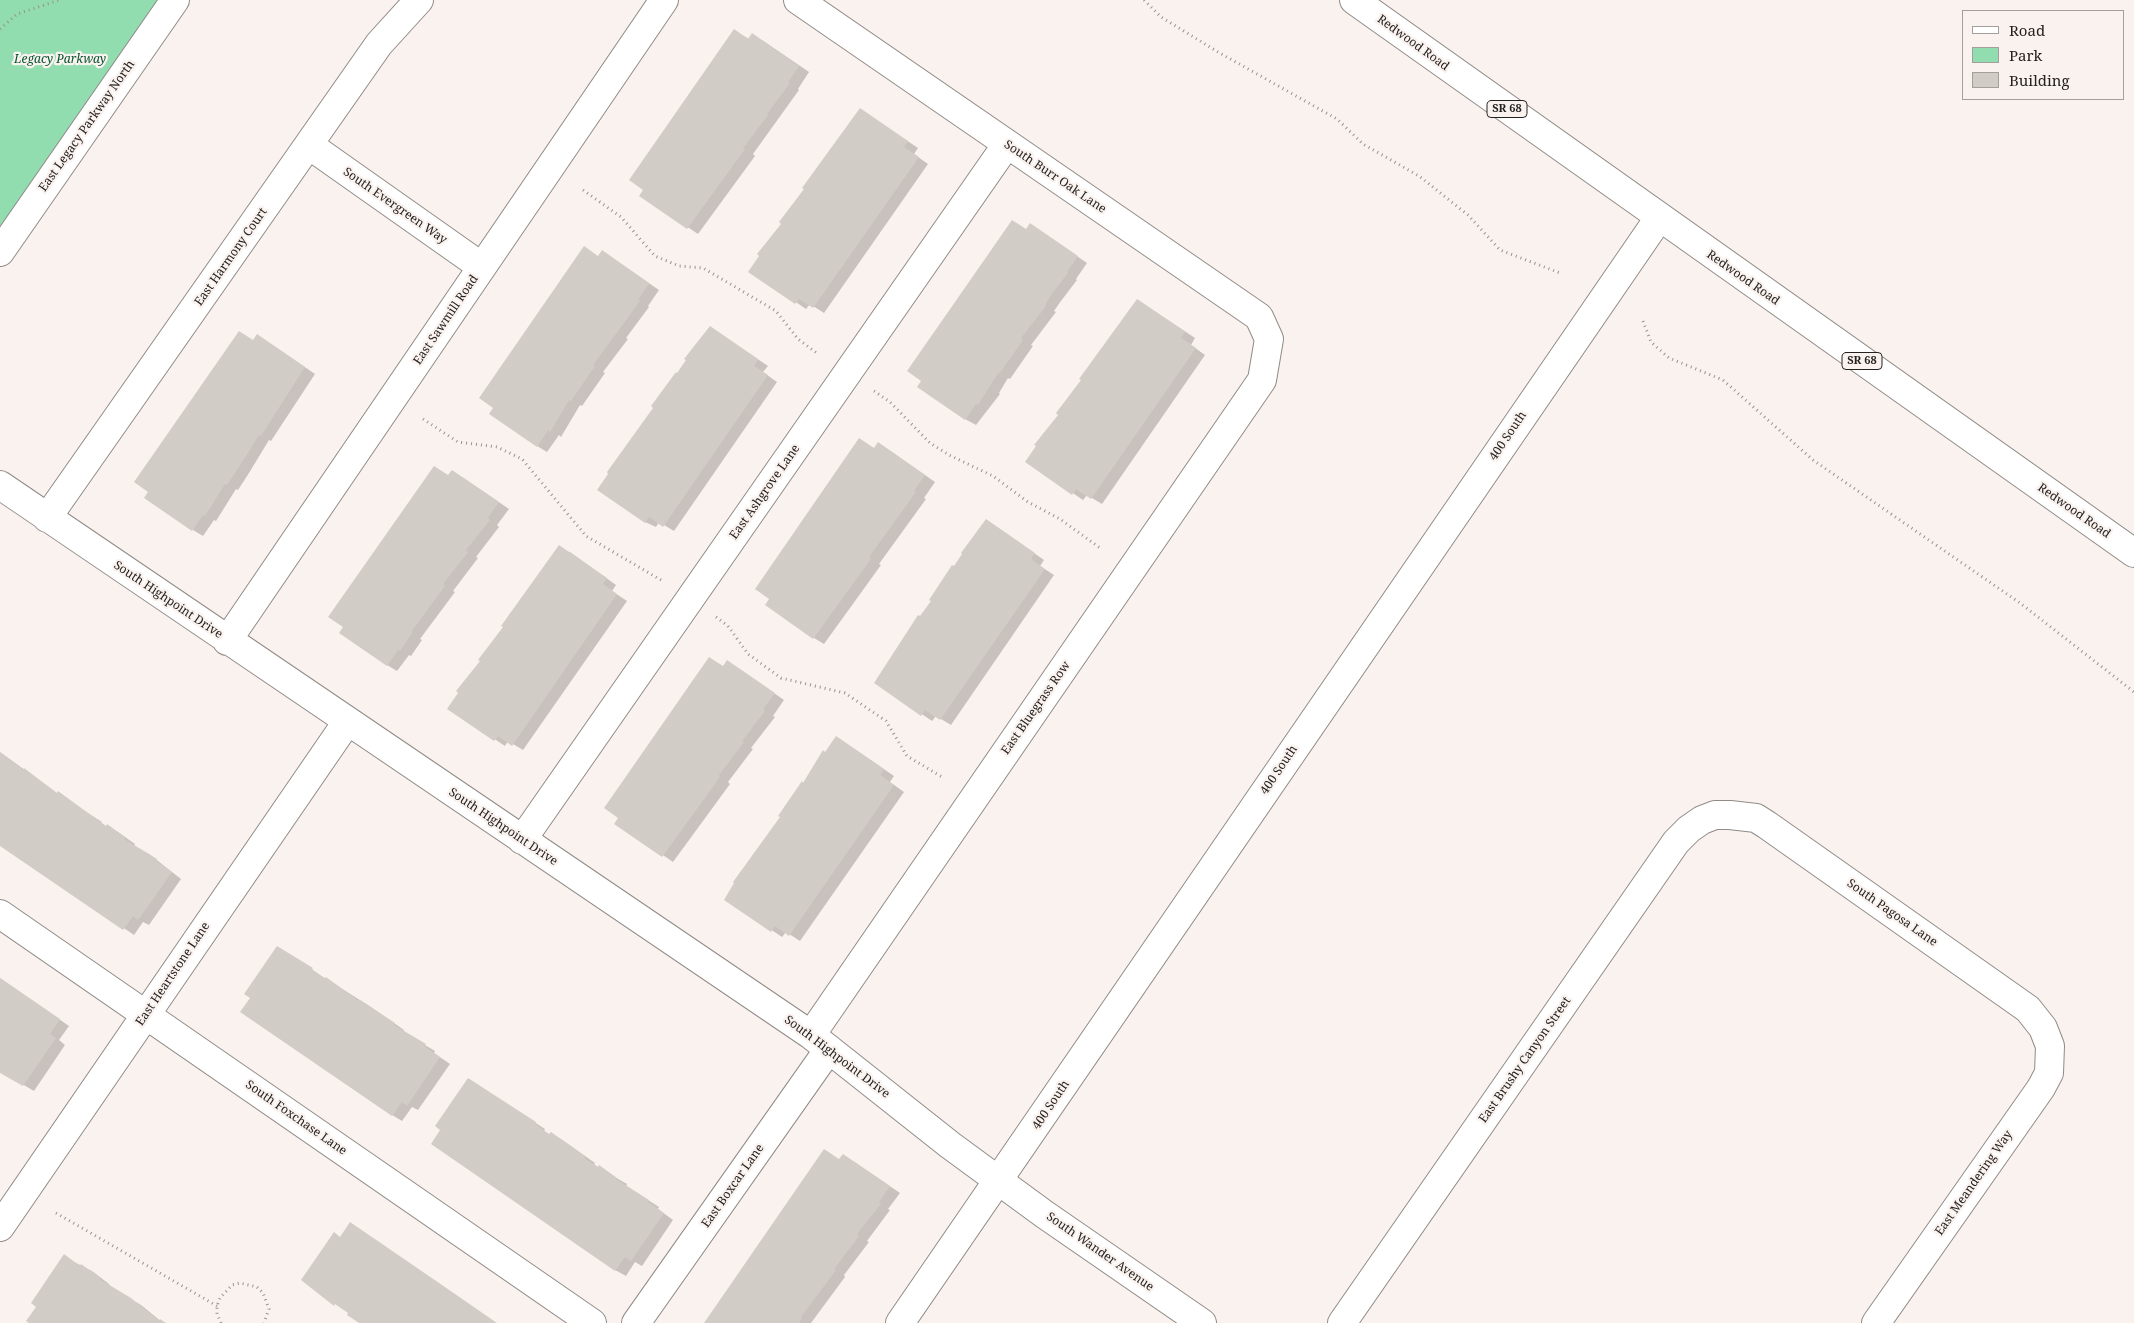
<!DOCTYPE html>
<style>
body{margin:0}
#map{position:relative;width:2134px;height:1323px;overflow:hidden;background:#faf2ee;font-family:"Noto Serif",serif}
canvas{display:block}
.legend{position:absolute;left:1962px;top:10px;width:162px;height:90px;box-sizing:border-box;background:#faf2ee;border:1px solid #a49f9c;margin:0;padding:6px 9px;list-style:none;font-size:15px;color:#242220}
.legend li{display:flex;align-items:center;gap:10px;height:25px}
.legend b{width:25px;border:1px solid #a49f9c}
</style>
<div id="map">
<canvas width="2134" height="1323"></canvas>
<ul class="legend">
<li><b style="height:6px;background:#fff"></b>Road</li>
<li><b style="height:14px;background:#91ddb0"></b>Park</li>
<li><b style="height:14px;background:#d2ccc7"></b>Building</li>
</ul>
</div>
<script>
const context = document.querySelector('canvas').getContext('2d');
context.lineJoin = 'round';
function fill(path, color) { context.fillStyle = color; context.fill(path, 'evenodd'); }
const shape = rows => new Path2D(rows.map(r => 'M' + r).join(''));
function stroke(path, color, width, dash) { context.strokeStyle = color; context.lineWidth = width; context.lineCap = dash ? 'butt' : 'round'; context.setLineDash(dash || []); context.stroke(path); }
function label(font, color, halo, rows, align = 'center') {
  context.font = font + ' "Noto Serif",serif'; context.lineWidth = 4.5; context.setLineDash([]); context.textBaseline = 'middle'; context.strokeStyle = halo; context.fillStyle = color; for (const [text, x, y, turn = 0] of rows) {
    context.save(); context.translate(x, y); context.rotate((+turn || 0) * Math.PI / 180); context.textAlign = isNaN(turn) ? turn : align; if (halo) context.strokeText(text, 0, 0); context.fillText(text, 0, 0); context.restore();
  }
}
const green = shape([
 [0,0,175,0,0,252]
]);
const shadow = shape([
 [734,30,749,39,762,40,809,72,798,89,799,90,753,154,755,156,698,234,641,196],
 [861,110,918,148,914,154,928,164,824,313,810,304,806,309,750,271],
 [1027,230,1040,231,1087,263,1076,279,1077,280,1061,301,1054,311,1056,312,1031,345,1033,346,1010,379,1008,378,999,393,1000,394,976,425,965,419],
 [599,257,612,258,659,290,648,306,649,307,626,338,628,339,603,372,605,373,582,406,580,405,561,437,559,435,547,452,537,446],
 [1138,300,1195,338,1191,345,1205,355,1102,504,1087,495,1083,500,1027,462],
 [720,334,768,366,763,372,777,382,674,531,659,522,656,527,645,522,630,441,678,375],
 [254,341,268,342,315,374,271,441,269,440,249,473,238,490,236,489,216,521,214,520,203,536,193,530],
 [875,449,889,450,935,482,924,498,926,499,879,564,881,565,824,644,814,638],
 [449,476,462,477,509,509,497,525,499,527,476,557,478,558,453,591,455,592,420,639,422,640,411,656,409,655,397,671,387,665],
 [997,527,1044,560,1040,566,1054,575,951,725,936,716,932,721,876,683,920,618],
 [570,552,616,585,612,591,627,601,523,750,508,741,505,746,448,708],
 [724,667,738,668,784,700,773,716,775,717,751,748,753,749,728,782,730,784,673,862,616,823],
 [837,737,894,776,890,782,904,792,800,941,786,932,782,937,725,899],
 [0,752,58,794,102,822,101,823,107,827,118,832,135,844,134,846,149,854,181,879,149,925,143,922,134,935,0,844],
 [277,948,371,1007,404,1030,403,1032,435,1051,434,1053,450,1064,418,1110,412,1107,402,1121,392,1115,251,998],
 [0,978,69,1026,59,1040,65,1045,34,1091,0,1071],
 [478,1086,545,1129,544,1131,550,1135,561,1139,595,1163,594,1164,599,1168,627,1184,626,1186,659,1207,658,1209,673,1220,642,1266,635,1262,626,1276,615,1270],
 [840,1160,853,1161,900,1193,888,1209,890,1210,867,1241,869,1242,844,1275,845,1277,811,1323,705,1323],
 [74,1262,92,1271,109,1284,111,1288,141,1305,163,1323,31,1323]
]);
const building = shape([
 [734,29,748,39,752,33,799,66,788,82,790,83,767,114,768,115,743,148,745,149,687,229,639,196,643,190,629,180],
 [860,108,908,141,904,147,919,157,813,308,799,299,795,304,748,272,759,256,757,254,781,224,779,222,804,189,802,188],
 [1012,220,1026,229,1030,223,1078,256,1067,272,1068,273,1051,295,1045,305,1046,306,1021,338,1023,340,999,374,998,373,978,405,976,404,965,420,917,387,921,381,907,371],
 [584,246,598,256,602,250,649,283,638,300,640,301,593,365,595,366,571,401,569,400,550,432,548,430,537,447,489,414,493,408,479,398],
 [1137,299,1185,332,1181,338,1196,348,1091,499,1076,489,1072,495,1025,462,1036,446,1034,445,1058,415,1056,413,1081,380,1079,379],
 [710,326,758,359,754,366,768,375,663,527,649,517,645,523,597,490,608,474,607,472,653,408,651,406,676,372,677,373,686,360,684,359],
 [239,331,253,340,257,334,305,367,261,436,259,435,239,467,227,485,225,484,205,516,203,515,192,531,144,498,148,492,134,482],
 [859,438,874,448,878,442,925,475,914,491,916,492,869,557,871,559,813,639,765,605,769,599,755,589],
 [434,466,448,475,452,470,499,502,488,518,490,520,466,550,468,552,443,584,445,586,411,632,412,633,400,651,398,650,387,666,339,633,343,627,328,617],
 [986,519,1035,553,1031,559,1045,569,940,720,925,710,921,716,874,683,918,615,920,616,931,601,929,600,952,565,954,566,962,554,961,553],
 [559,545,607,578,603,584,617,594,512,746,498,736,494,741,447,709,458,693,456,691,480,661,478,660,503,627,501,626],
 [709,657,723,666,727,660,775,693,763,709,765,711,742,741,744,742,719,775,720,777,662,857,614,824,618,818,604,808],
 [836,736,884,769,880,775,894,785,789,936,775,926,771,932,724,900,734,883,733,882,780,817,778,816,802,781,803,783,823,750,825,752],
 [0,752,23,770,24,768,57,793,58,791,106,826,107,824,125,837,124,839,157,859,156,861,172,872,138,920,133,916,123,930,0,846],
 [277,946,313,968,312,969,325,979,326,977,359,1001,360,1000,395,1023,394,1025,426,1044,424,1046,440,1057,407,1106,402,1102,392,1116,240,1012,250,998,244,994],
 [0,978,60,1019,50,1034,56,1038,23,1086,0,1073],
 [468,1078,536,1122,535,1124,549,1134,551,1132,585,1156,584,1158,598,1167,599,1165,617,1178,616,1179,649,1200,648,1202,664,1213,631,1261,625,1257,615,1271,431,1144,440,1130,435,1126],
 [824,1149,839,1159,843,1154,890,1186,879,1202,881,1204,857,1234,859,1236,834,1269,836,1270,801,1317,802,1318,799,1323,704,1323],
 [350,1222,442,1285,497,1323,359,1323,347,1315,348,1313,335,1304,334,1306,301,1280,334,1232,340,1237],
 [64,1254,80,1266,81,1264,99,1277,101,1280,131,1298,159,1321,160,1319,166,1323,29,1323,26,1321,36,1307,31,1303]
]);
const path = shape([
 [1144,0,1161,17,1218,52,1337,119,1363,144,1419,176,1468,215,1500,250,1560,273],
 [0,29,17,14,60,0],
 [583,190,621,217,655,256,679,266,703,268,776,311,798,339,818,354],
 [1643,321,1651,342,1669,358,1723,380,1813,460,2020,603,2134,692],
 [874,391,890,402,930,443,949,455,993,476,1028,502,1060,519,1100,548],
 [423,419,458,442,497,447,522,459,586,536,661,580],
 [716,617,728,626,748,654,781,678,845,693,886,721,907,756,942,777],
 [56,1213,217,1306],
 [221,1323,217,1314,217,1306,220,1298,232,1285,240,1283,257,1287,263,1293,269,1309,264,1323]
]);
const minor = shape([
 [798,0,1259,317,1269,339,1262,380,811,1035],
 [309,145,482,267],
 [0,252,175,0],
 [0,485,811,1035,950,1145,1044,1214,1202,1323],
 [47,518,379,44,419,0],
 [227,641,664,0],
 [522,840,1007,144],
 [0,914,592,1323],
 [0,1227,347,722],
 [636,1323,829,1049],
 [1342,1323,1676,842,1689,829,1702,820,1715,815,1730,815,1756,818,1767,825,2028,1009,2043,1028,2050,1046,2049,1073,2041,1088,1876,1323]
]);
const tertiary = shape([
 [900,1323,1659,218]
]);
const primary = shape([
 [1354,0,2134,553]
]);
const shields = [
 [1507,109,40],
 [1862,361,40]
];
const shieldNames = [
 ["SR 68",1507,109],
 ["SR 68",1862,361]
];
const streetNames = [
 ["Redwood Road",1413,43,36],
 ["East Legacy Parkway North",87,126,-55],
 ["South Burr Oak Lane",1055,177,34],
 ["South Evergreen Way",395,206,35],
 ["East Harmony Court",231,257,-55],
 ["Redwood Road",1743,278,35],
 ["East Sawmill Road",446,320,-56],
 ["400 South",1508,436,-56],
 ["East Ashgrove Lane",765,492,-55],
 ["Redwood Road",2074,511,35],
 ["South Highpoint Drive",168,600,34],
 ["East Bluegrass Row",1036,708,-55],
 ["400 South",1279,770,-56],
 ["South Highpoint Drive",503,827,34],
 ["South Pagosa Lane",1892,913,35],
 ["East Heartstone Lane",173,974,-56],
 ["South Highpoint Drive",837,1057,37],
 ["East Brushy Canyon Street",1525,1060,-55],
 ["400 South",1051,1105,-56],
 ["South Foxchase Lane",296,1118,35],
 ["East Meandering Way",1974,1183,-55],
 ["East Boxcar Lane",733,1186,-55],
 ["South Wander Avenue",1100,1252,35]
];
const parkNames = [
 ["Legacy Parkway",60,60]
];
fill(green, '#91ddb0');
fill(shadow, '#0003');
fill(building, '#d2ccc7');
stroke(minor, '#918b87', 30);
stroke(tertiary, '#918b87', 30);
stroke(primary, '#918b87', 30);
stroke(path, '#98938f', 3, [1, 4]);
stroke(minor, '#fff', 28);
stroke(tertiary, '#fff', 28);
stroke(primary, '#fff', 28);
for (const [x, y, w] of shields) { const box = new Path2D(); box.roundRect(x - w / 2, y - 8.5, w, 17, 4); context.fillStyle = '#faf2ee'; context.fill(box); stroke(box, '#242220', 1); }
label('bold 11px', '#242220', null, shieldNames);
label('12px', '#242220', '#faf2ee', streetNames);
label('italic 12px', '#045331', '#faf2ee', parkNames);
</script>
